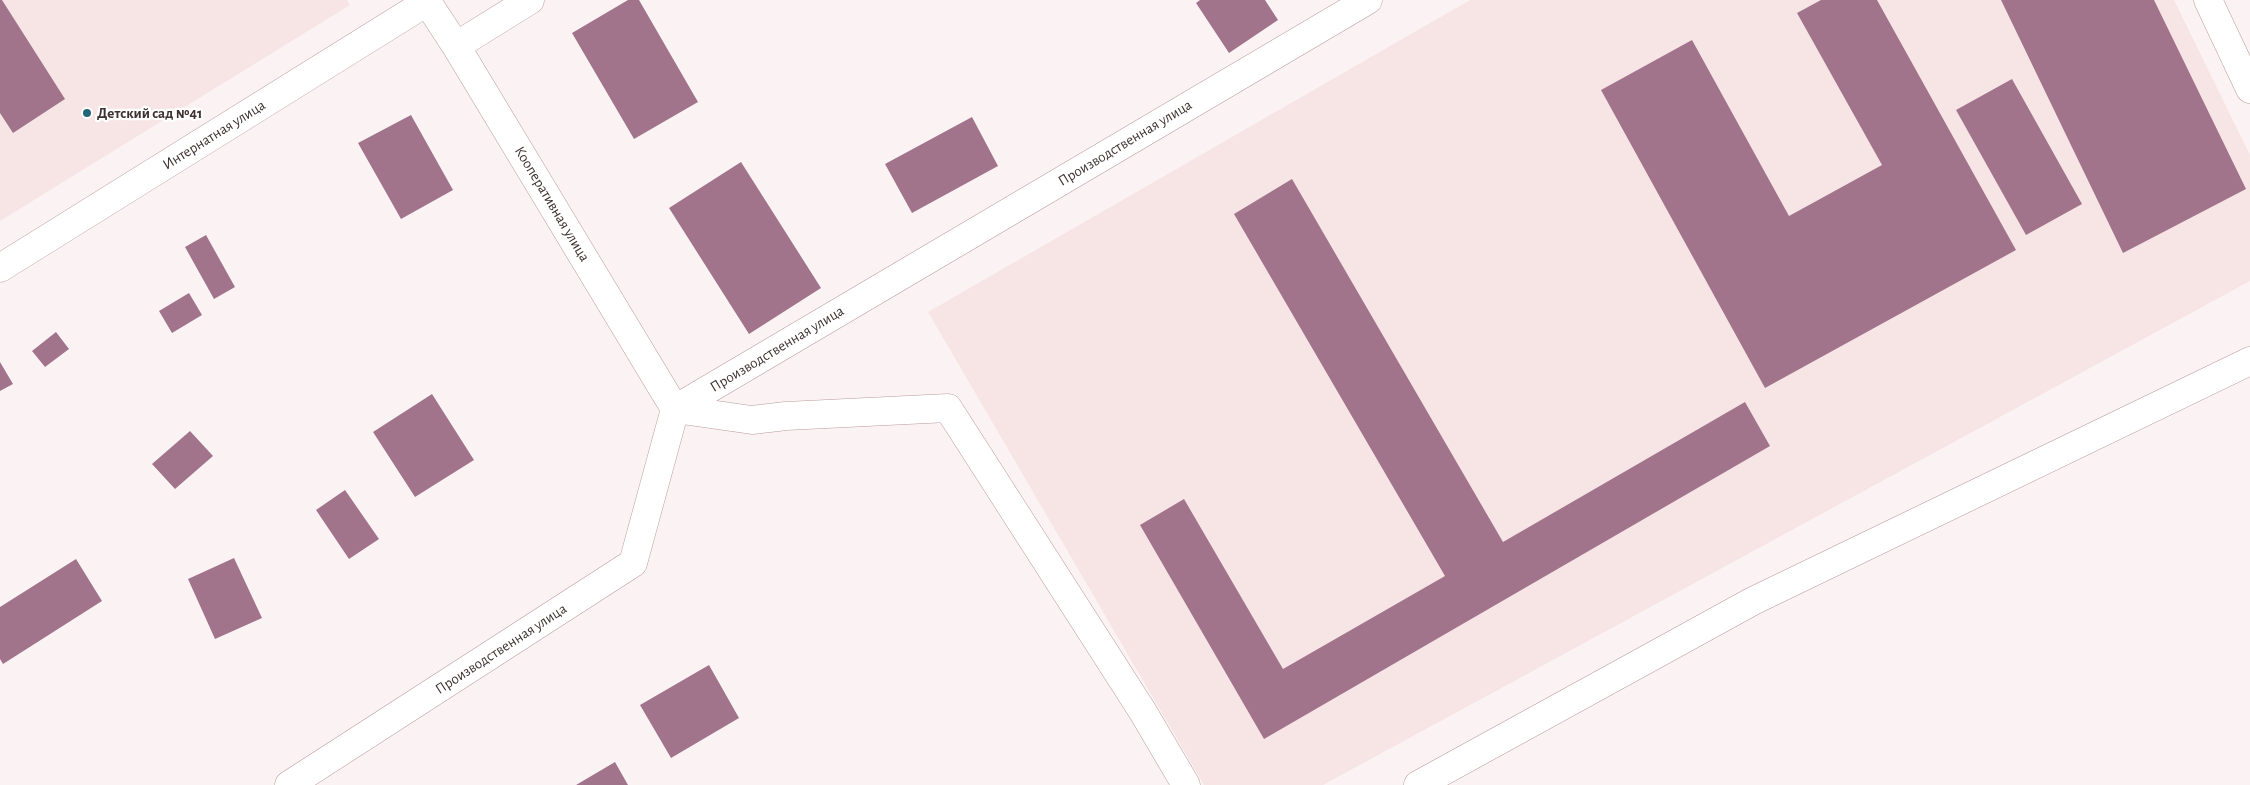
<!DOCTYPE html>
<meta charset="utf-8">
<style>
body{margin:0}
canvas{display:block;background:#fbf3f3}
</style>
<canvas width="2250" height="785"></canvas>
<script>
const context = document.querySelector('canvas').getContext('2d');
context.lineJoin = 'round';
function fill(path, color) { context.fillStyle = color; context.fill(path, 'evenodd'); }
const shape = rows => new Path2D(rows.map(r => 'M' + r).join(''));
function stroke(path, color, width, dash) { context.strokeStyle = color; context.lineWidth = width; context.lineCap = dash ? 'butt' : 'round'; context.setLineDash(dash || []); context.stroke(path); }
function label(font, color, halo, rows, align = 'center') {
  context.font = font + ' "Alegreya Sans",sans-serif'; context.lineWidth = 4.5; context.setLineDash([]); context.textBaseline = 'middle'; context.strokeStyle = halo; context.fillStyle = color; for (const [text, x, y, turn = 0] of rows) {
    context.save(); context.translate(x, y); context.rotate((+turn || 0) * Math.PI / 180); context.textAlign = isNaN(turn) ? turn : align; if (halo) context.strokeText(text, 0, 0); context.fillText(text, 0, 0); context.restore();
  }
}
const built = shape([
 [0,0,347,0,350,5,0,221],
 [1470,0,2174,0,2250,155,2250,281,1323,785,1204,785,928,312]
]);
const building = shape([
 [0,0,2,0,65,99,13,133,0,113],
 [628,0,639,0,698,102,634,139,572,33],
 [1200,0,1265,0,1278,20,1229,53,1196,3],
 [1821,0,1877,0,2016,250,1765,388,1601,90,1692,40,1789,216,1882,165,1797,13],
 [2001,0,2154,0,2246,189,2123,253],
 [2012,79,2082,204,2026,235,1956,110],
 [411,115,453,190,401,219,358,143],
 [972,117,998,166,912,213,885,164],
 [741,162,821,288,749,334,669,208],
 [1292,179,1503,542,1745,402,1770,446,1264,739,1140,525,1184,499,1283,669,1445,576,1234,214],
 [206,235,235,287,214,299,185,247],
 [189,293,202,315,172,333,159,311],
 [56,332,69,349,45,367,32,351],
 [0,362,13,384,0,391],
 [432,394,474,460,415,497,373,432],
 [190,431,213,456,175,489,152,464],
 [345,490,379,539,349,559,316,510],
 [234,558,262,618,215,639,188,579],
 [76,559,102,601,3,664,0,659,0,607],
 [709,665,739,718,671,758,640,705],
 [615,762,628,785,576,785]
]);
const minor = shape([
 [426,0,456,46,675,409],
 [2208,0,2250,89],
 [456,46,530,0],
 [0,268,427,2],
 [675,409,752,420,786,416,948,408,1143,712,1186,785],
 [289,785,633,563,675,409,1368,0],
 [1418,785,1753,601,2250,361]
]);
const markers = [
 [87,113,5,"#267"]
];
const poiNames = [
 ["Детский сад №41",97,113]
];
const streetNames = [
 ["Интернатная улица",214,135,-32],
 ["Производственная улица",1125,143,-31],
 ["Кооперативная улица",552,204,59],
 ["Производственная улица",777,349,-31],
 ["Производственная улица",501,649,-33]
];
fill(built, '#f6e5e4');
fill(building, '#a2748c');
stroke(minor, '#bb9b9b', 29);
stroke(minor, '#fff', 28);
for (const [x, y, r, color] of markers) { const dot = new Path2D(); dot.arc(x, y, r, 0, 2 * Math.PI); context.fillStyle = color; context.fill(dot); stroke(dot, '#fff', 2); }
label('bold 15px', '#3e3131', '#fff', poiNames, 'left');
label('15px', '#3e3131', '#fff', streetNames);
</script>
